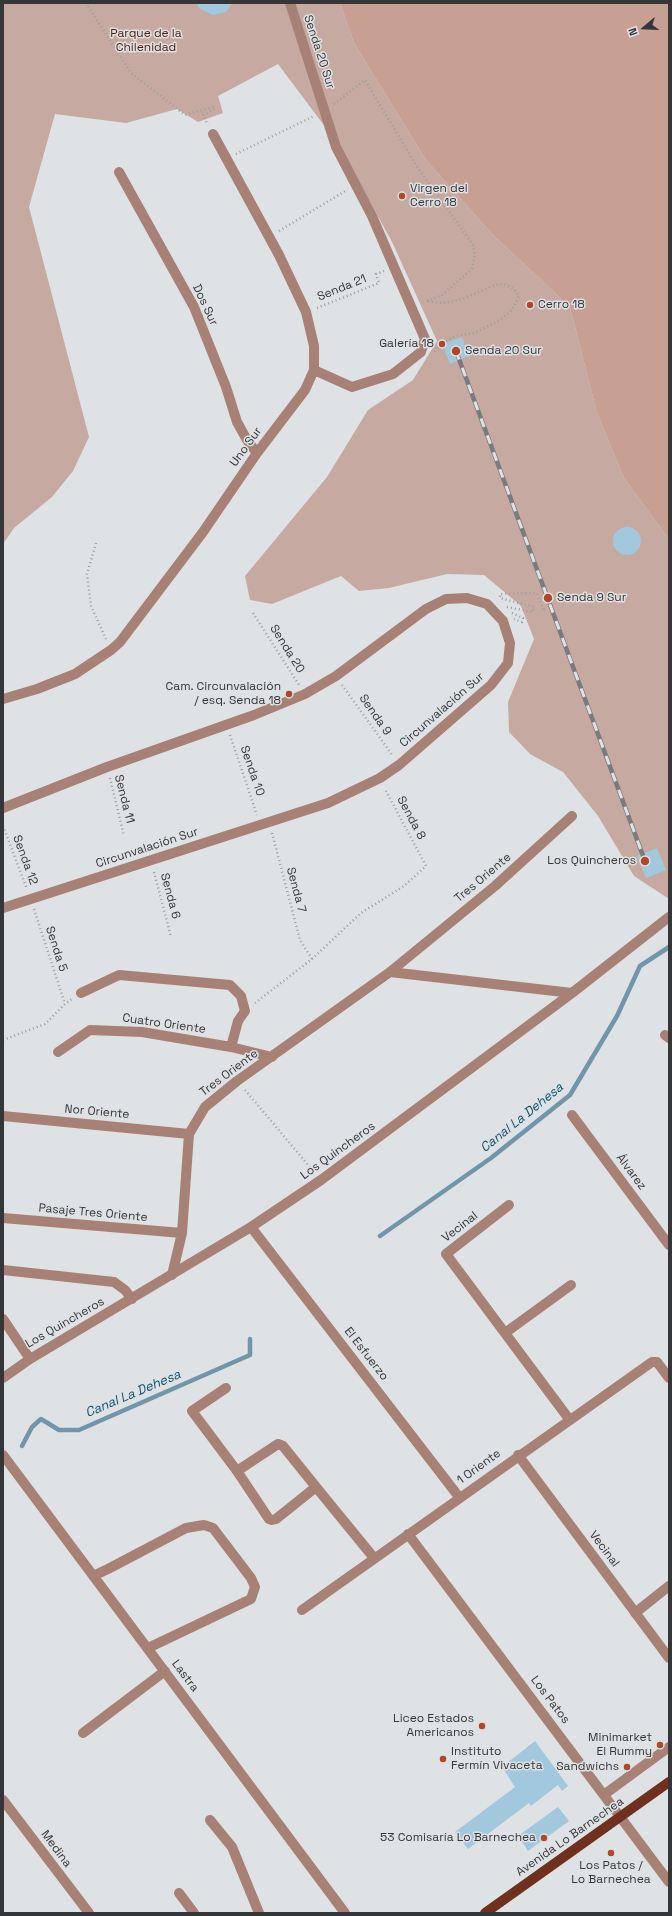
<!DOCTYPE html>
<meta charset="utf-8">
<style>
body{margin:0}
#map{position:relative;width:672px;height:1916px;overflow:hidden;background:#dfe2e4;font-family:"Space Grotesk",sans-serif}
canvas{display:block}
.frame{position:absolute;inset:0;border:4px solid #353637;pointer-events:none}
.north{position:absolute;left:624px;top:8px;width:40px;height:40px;-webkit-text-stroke:3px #dfe2e4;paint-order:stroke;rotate:251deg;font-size:11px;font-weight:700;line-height:16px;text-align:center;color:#353637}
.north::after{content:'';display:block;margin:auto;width:14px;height:18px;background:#353637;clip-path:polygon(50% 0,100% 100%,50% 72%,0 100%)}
</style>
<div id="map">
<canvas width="672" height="1916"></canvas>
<div class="frame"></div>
<div class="north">N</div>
</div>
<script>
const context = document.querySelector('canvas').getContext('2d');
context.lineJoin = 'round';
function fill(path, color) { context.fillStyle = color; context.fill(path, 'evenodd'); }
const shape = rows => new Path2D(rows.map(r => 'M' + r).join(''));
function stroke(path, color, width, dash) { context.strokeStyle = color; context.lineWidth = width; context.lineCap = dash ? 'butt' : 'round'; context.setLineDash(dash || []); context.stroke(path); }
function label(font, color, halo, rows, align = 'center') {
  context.font = font + ' "Space Grotesk",sans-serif'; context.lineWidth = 3; context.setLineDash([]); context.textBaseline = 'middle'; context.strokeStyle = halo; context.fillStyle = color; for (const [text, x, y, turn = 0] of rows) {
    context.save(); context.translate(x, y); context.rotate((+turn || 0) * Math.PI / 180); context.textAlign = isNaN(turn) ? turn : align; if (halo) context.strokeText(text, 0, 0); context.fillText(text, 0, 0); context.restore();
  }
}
const green = shape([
 [3,3,340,3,354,43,426,160,493,235,570,307,597,413,624,478,669,539,669,899,634,876,598,816,563,772,530,754,509,732,508,702,534,639,521,606,484,575,447,574,389,588,359,591,341,576,272,604,250,600,245,576,327,477,368,410,413,380,437,341,393,244,341,148,278,64,218,96,223,113,198,122,177,109,126,123,55,114,29,207,89,437,73,471,52,497,14,528,3,544]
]);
const forest = shape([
 [340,3,669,3,669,539,624,478,597,413,570,307,493,235,426,160,354,43]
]);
const stream = shape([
 [380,1236,491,1158,570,1095,617,1016,640,966,669,947],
 [22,1446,32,1427,41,1419,59,1430,79,1430,250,1355,250,1339]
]);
const building = shape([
 [196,3,233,3,226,12,213,15,200,9],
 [462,337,469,356,450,364,442,344],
 '613 541a14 14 0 1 1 28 0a14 14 0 1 1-28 0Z',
 [657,848,666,870,646,878,637,856],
 [535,1741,568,1786,562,1791,558,1785,531,1806,529,1803,468,1849,455,1832,515,1787,502,1767],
 [558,1807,569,1821,528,1851,518,1836]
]);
const path = shape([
 [86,3,131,73,185,115,213,107,215,109,203,115,208,125],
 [334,104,365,80,416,165,473,245,475,255,472,269,442,295,428,301,443,303,462,299,495,285,504,284,514,289,519,296,512,310,500,320,475,333,455,336,443,343,434,352],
 [236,154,314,116],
 [279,231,347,190],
 [317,308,379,283,376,274,384,271],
 [96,543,87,574,91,606,106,639],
 [507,607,533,612,534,607,500,598,500,594,536,593,545,612],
 [253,613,299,685],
 [512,613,523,618,522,622,514,619],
 [342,685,393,756],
 [230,735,257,815],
 [110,778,124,836],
 [3,826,27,889],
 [272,833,300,940,312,959],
 [154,872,171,937],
 [34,909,65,1004],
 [255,1003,312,959,361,913,404,886,426,866,385,789],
 [3,1040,45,1024,65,1004,72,999],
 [245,1090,314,1172]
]);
const minor = shape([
 [290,3,336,147,372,216,425,339,421,352,393,374,352,387,314,370],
 [119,172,194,307,226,387,237,422,247,440,257,453],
 [3,699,37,689,75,674,111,650,120,642,203,532,257,453,305,390,314,370,314,346,306,312,279,255,213,134],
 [3,808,107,767,254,715,305,694,336,676,426,609,446,599,467,598,487,604,503,621,510,643,508,663,491,685,399,765,380,778,328,803,3,908],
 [390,972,572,993],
 [81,993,119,975,230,985,241,996,245,1011,238,1021,231,1047],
 [665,1035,669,1038],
 [58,1052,90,1030,142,1032,231,1047,272,1057],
 [572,1115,669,1245],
 [3,1116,189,1134],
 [509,1205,446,1254,569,1419],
 [3,1218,182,1233],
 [251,1227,459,1497],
 [3,1270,114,1282,125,1290,132,1299],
 [172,1275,182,1233,189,1134,205,1107,237,1081,390,972,495,886,572,816],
 [3,1319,30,1359],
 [505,1333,571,1285],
 [3,1378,30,1359,251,1227,321,1180,572,993,669,917],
 [226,1388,192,1411,237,1471,269,1519,272,1520,276,1519,316,1487,374,1558],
 [3,1455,345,1913],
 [518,1455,669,1658],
 [237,1471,278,1444,283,1446,316,1487],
 [408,1534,669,1882],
 [93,1576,108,1569,186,1528,204,1525,213,1528,251,1578,255,1587,251,1599,148,1648],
 [302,1610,652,1362,657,1362,669,1378],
 [635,1613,669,1586],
 [83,1733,165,1671],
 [605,1794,669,1747],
 [3,1800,89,1913],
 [210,1820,232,1847,259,1913],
 [179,1893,194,1913]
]);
const major = shape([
 [485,1913,669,1782]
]);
const rail = shape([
 [456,351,645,861]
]);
const markers = [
 [402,196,4,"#b04728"],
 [530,305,4,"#b04728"],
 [442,344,4,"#b04728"],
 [456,351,5,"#b04728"],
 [548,598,5,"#b04728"],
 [289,694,4,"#b04728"],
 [645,861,5,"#b04728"],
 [482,1726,4,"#b04728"],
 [660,1745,4,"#b04728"],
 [443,1759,4,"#b04728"],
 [627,1767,4,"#b04728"],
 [544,1838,4,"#b04728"],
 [611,1853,4,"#b04728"]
];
const parkNames = [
 ["Parque de la",146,34],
 ["Chilenidad",146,48]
];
const streetNames = [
 ["Senda 20 Sur",319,52,72],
 ["Senda 21",342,288,-22],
 ["Dos Sur",205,305,65],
 ["Uno Sur",246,447,-54],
 ["Senda 20",287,649,58],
 ["Circunvalación Sur",442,710,-41],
 ["Senda 9",375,715,55],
 ["Senda 10",252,771,71],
 ["Senda 11",124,799,76],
 ["Senda 8",411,818,62],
 ["Circunvalación Sur",147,848,-18],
 ["Senda 12",25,860,70],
 ["Tres Oriente",483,878,-40],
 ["Senda 7",296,890,75],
 ["Senda 6",170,896,75],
 ["Senda 5",56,949,72],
 ["Cuatro Oriente",164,1024,8],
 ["Tres Oriente",229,1073,-37],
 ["Nor Oriente",97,1112,5],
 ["Los Quincheros",338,1151,-36],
 ["Álvarez",631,1172,53],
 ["Pasaje Tres Oriente",93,1213,5],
 ["Vecinal",460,1227,-38],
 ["Los Quincheros",65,1323,-30],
 ["El Esfuerzo",366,1354,52],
 ["1 Oriente",479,1467,-36],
 ["Vecinal",604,1549,53],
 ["Lastra",185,1676,53],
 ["Los Patos",550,1700,53],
 ["Avenida Lo Barnechea",570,1837,-35],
 ["Medina",56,1849,53]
];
const poiNames = [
 ["Virgen del",410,189,"left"],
 ["Cerro 18",410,203,"left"],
 ["Cerro 18",538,305,"left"],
 ["Galería 18",434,344],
 ["Senda 20 Sur",465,351,"left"],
 ["Senda 9 Sur",557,598,"left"],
 ["Cam. Circunvalación",281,687],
 ["/ esq. Senda 18",281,701],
 ["Los Quincheros",636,861],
 ["Liceo Estados",474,1719],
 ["Americanos",474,1733],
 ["Minimarket",652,1738],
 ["El Rummy",652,1752],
 ["Instituto",451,1752,"left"],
 ["Fermín Vivaceta",451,1766,"left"],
 ["Sandwichs",619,1767],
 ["53 Comisaría Lo Barnechea",536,1838],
 ["Los Patos /",611,1866,"center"],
 ["Lo Barnechea",611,1880,"center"]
];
const waterNames = [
 ["Canal La Dehesa",522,1118,-39],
 ["Canal La Dehesa",133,1394,-23]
];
fill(green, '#c6a9a0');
fill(forest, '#c79f93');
stroke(stream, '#7195a9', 4.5);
fill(building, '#a2c8dd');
stroke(path, '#9d9fa1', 2.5, [1, 3]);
stroke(minor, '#a78176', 10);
stroke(major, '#6f311e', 10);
stroke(rail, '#797b7d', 4.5);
stroke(rail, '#dfe2e4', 3, [9]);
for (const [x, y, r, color] of markers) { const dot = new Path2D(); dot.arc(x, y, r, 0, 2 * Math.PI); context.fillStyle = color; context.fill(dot); stroke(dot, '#dfe2e4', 1.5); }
label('12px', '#4d1b0c', '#dfe2e4', parkNames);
label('12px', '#353637', '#dfe2e4', streetNames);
label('12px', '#353637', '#dfe2e4', poiNames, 'right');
label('italic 13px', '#0d5170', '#dfe2e4', waterNames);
</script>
